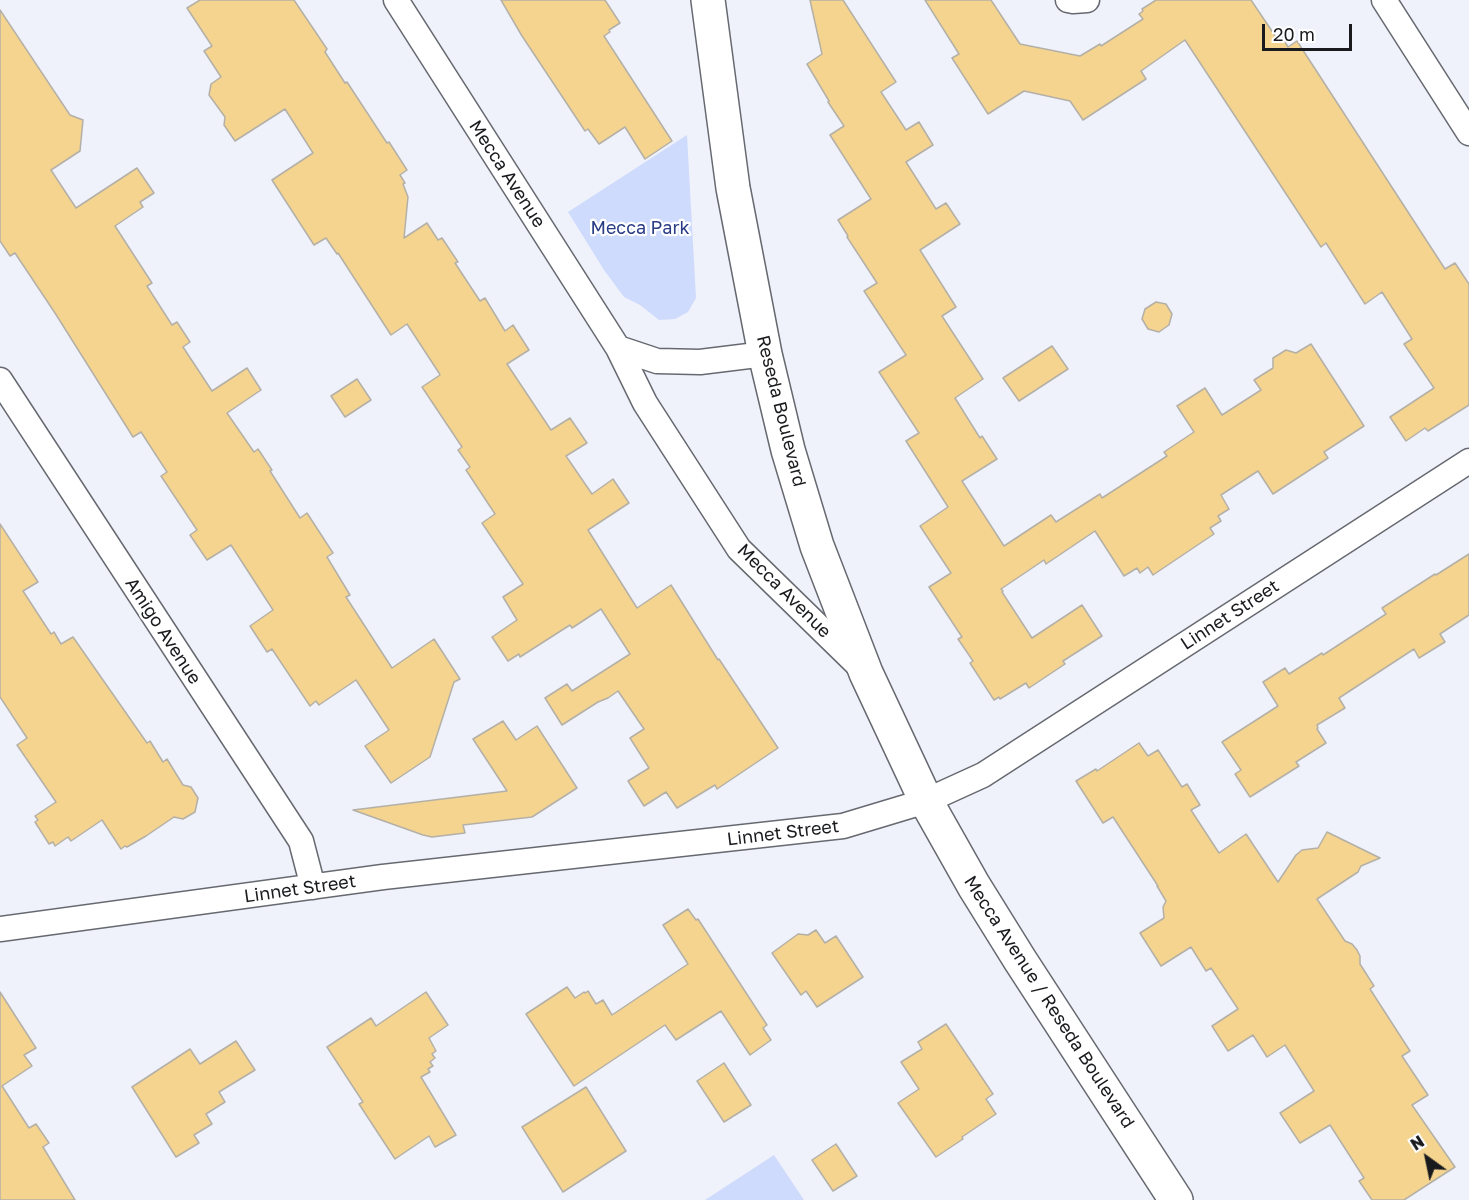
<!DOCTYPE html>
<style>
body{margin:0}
#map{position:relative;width:1469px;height:1200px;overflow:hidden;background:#eff2fa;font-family:"Golos Text",sans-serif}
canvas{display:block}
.north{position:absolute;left:1397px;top:1128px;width:60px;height:60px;-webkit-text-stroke:4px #fff;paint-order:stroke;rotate:327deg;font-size:16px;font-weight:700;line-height:24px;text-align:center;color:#191a1d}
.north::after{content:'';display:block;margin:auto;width:21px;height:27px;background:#191a1d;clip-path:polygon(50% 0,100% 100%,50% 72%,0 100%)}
.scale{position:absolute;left:1262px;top:24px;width:90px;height:27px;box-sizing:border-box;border:3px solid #191a1d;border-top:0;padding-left:8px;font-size:18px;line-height:21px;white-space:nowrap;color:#191a1d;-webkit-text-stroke:4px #fff;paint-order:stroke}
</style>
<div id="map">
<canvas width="1469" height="1200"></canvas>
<div class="north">N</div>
<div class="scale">20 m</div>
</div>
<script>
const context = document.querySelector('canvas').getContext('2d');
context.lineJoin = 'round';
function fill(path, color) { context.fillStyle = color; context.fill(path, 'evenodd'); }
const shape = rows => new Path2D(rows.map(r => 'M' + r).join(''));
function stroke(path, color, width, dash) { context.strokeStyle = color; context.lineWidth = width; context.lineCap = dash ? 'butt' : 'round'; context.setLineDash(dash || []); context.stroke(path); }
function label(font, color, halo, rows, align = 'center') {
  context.font = font + ' "Golos Text",sans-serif'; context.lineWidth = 4.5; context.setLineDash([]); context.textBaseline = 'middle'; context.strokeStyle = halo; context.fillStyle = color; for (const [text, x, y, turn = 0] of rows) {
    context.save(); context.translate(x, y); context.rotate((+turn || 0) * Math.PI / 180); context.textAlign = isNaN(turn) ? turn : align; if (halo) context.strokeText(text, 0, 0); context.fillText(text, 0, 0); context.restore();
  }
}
const green = shape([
 [687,135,696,298,688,312,675,319,659,320,640,305,624,297,604,270,568,212],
 [774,1155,804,1200,705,1200]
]);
const building = shape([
 [200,0,294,0,327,49,325,52,345,83,347,82,387,143,389,142,407,170,400,175,405,183,403,184,408,197,404,238,427,223,438,240,442,238,458,262,455,263,480,301,485,298,505,331,513,325,529,350,507,364,551,430,570,418,587,443,566,456,592,494,613,479,629,503,588,530,637,608,671,585,718,660,719,659,778,748,717,789,715,785,677,808,666,792,644,806,628,781,649,768,630,738,644,729,618,691,608,698,598,702,562,725,545,698,567,684,572,691,630,654,601,609,572,628,570,625,520,657,519,654,508,661,492,637,517,620,503,597,523,584,482,523,495,514,466,470,470,467,458,450,462,447,422,387,440,375,439,373,407,324,391,335,338,253,337,254,326,238,314,245,272,180,313,153,285,109,235,141,224,125,225,117,209,95,211,84,221,77,204,51,212,46,187,8,200,0],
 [501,0,605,0,620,23,609,30,610,32,604,36,672,141,645,159,625,127,599,144,588,129,585,131,522,36,501,0],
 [810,0,843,0,896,82,881,92,906,130,919,122,933,145,906,162,936,209,946,203,960,224,920,250,956,307,942,316,983,379,955,398,980,438,982,436,997,459,962,481,1004,546,1051,515,1056,522,1100,494,1102,498,1167,456,1164,452,1194,432,1177,406,1205,388,1222,415,1261,390,1254,380,1273,368,1273,358,1286,350,1296,353,1311,344,1364,426,1324,452,1328,458,1273,494,1258,471,1221,495,1229,509,1218,516,1221,521,1210,528,1214,534,1153,575,1148,567,1140,573,1137,568,1124,576,1095,531,1046,564,1044,560,1001,589,1003,591,1002,592,1032,638,1082,605,1102,636,1063,661,1065,664,1029,688,1026,683,1000,699,999,697,994,700,970,663,973,661,958,639,962,637,929,587,951,573,920,526,948,507,906,441,919,433,879,372,906,355,864,291,877,283,847,237,848,236,838,220,871,199,830,135,844,126,828,102,829,101,807,64,822,54,810,0],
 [925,0,991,0,1020,44,1080,56,1100,44,1101,46,1143,19,1139,14,1143,11,1142,9,1156,0,1251,0,1278,40,1282,37,1288,47,1297,41,1445,269,1455,263,1469,284,1469,405,1428,431,1425,428,1406,441,1390,417,1434,388,1404,344,1412,339,1382,292,1365,304,1326,243,1321,247,1185,40,1141,71,1146,79,1083,120,1070,101,1024,91,988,114,952,58,959,54,925,0],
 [0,10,70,115,83,120,80,151,51,170,76,208,137,168,154,193,140,202,143,207,115,226,152,283,147,286,172,325,177,322,190,342,183,347,212,391,247,368,261,390,227,413,254,452,258,449,272,470,270,471,300,518,307,513,333,553,327,557,350,595,346,597,392,668,434,639,460,679,454,682,430,757,391,783,365,746,389,730,356,680,319,705,316,701,310,706,272,649,267,652,250,626,273,610,231,545,207,560,190,535,197,530,161,476,167,472,141,432,133,437,55,313,15,253,10,256,0,241,0,10],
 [1156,302,1166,304,1172,314,1169,325,1159,332,1148,329,1142,319,1145,309,1156,302],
 [1052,346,1068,369,1019,401,1003,378,1052,346],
 [357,379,371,400,345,417,331,396,357,379],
 [0,524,38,582,23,591,51,634,54,632,61,644,73,637,147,743,150,741,163,762,167,759,183,785,191,787,198,798,195,812,183,819,174,817,146,836,127,847,125,846,121,849,102,820,71,841,68,837,55,846,53,842,49,844,35,822,38,820,35,816,56,802,17,745,27,738,0,697,0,524],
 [1469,554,1469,615,1440,634,1445,642,1419,658,1414,649,1339,698,1345,708,1317,725,1318,728,1317,729,1326,743,1296,762,1299,766,1250,797,1235,774,1241,770,1222,742,1278,706,1263,682,1285,668,1289,674,1322,653,1323,655,1386,614,1382,608,1435,574,1436,575,1469,554],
 [503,721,516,740,537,726,577,788,532,817,463,825,465,833,432,837,423,835,353,810,507,791,473,739,503,721],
 [1139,743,1148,756,1158,750,1182,787,1187,784,1200,805,1191,810,1219,853,1246,834,1278,882,1296,855,1302,850,1318,848,1327,832,1380,858,1361,866,1358,872,1317,899,1345,941,1352,944,1357,950,1360,956,1360,964,1374,986,1370,989,1410,1051,1402,1056,1428,1095,1412,1105,1455,1167,1404,1200,1372,1200,1359,1181,1364,1178,1330,1125,1300,1143,1280,1113,1314,1091,1285,1045,1267,1057,1253,1035,1228,1051,1212,1026,1238,1009,1211,968,1206,971,1191,947,1161,966,1140,933,1164,918,1163,907,1166,901,1157,886,1158,886,1113,817,1103,823,1076,781,1096,769,1097,771,1139,743],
 [688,909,696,920,698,919,767,1025,763,1028,771,1040,750,1055,721,1011,676,1040,665,1025,574,1086,526,1014,567,987,575,998,584,992,585,993,588,991,596,1004,603,1000,612,1015,688,964,663,925,688,909],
 [816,930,825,943,836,936,863,977,817,1007,806,991,801,995,772,953,798,934,808,935,816,930],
 [0,992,36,1048,24,1055,32,1066,2,1086,29,1128,36,1124,49,1143,43,1147,75,1200,0,1200,0,992],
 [426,992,448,1025,429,1038,436,1051,432,1054,435,1058,430,1062,433,1066,428,1069,430,1072,421,1077,456,1135,435,1147,429,1136,395,1159,359,1104,363,1102,327,1047,371,1018,376,1026,426,992],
 [946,1024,993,1094,986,1099,996,1114,962,1137,963,1139,936,1157,898,1103,919,1089,901,1062,922,1049,918,1042,946,1024],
 [236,1041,255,1070,219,1092,225,1102,206,1114,212,1124,194,1135,199,1143,176,1157,132,1087,190,1049,200,1064,236,1041],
 [724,1063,751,1105,724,1122,697,1081,724,1063],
 [586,1087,626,1151,563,1192,522,1127,586,1087],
 [836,1144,857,1176,833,1191,812,1160,836,1144]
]);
const street = shape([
 [396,0,618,348,645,403,739,549,860,667],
 [1068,0,1073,1,1087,0],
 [1384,0,1469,133],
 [618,348,657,361,700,362,765,354],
 [0,380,301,841,313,887],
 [0,929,383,877,843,826,926,801,983,775,1469,461]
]);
const secondary = shape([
 [708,0,733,188,765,354,788,450,817,546,866,673,926,801,974,886,1020,960,1176,1200]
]);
const streetNames = [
 ["Mecca Avenue",507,174,57],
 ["Reseda Boulevard",781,411,76],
 ["Mecca Avenue",784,591,45],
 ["Linnet Street",1230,615,-33],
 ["Amigo Avenue",163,631,57],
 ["Linnet Street",783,833,-7],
 ["Linnet Street",300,889,-8],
 ["Mecca Avenue / Reseda Boulevard",1049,1002,57]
];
const parkNames = [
 ["Mecca Park",640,228]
];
fill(green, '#cfdbfd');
fill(building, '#f4d48e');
stroke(building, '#b4b0a8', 1.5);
stroke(street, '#666970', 27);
stroke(secondary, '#666970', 36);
stroke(street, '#fff', 24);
stroke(secondary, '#fff', 33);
label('18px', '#191a1d', '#fff', streetNames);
label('18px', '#2a3c85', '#fff', parkNames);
</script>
